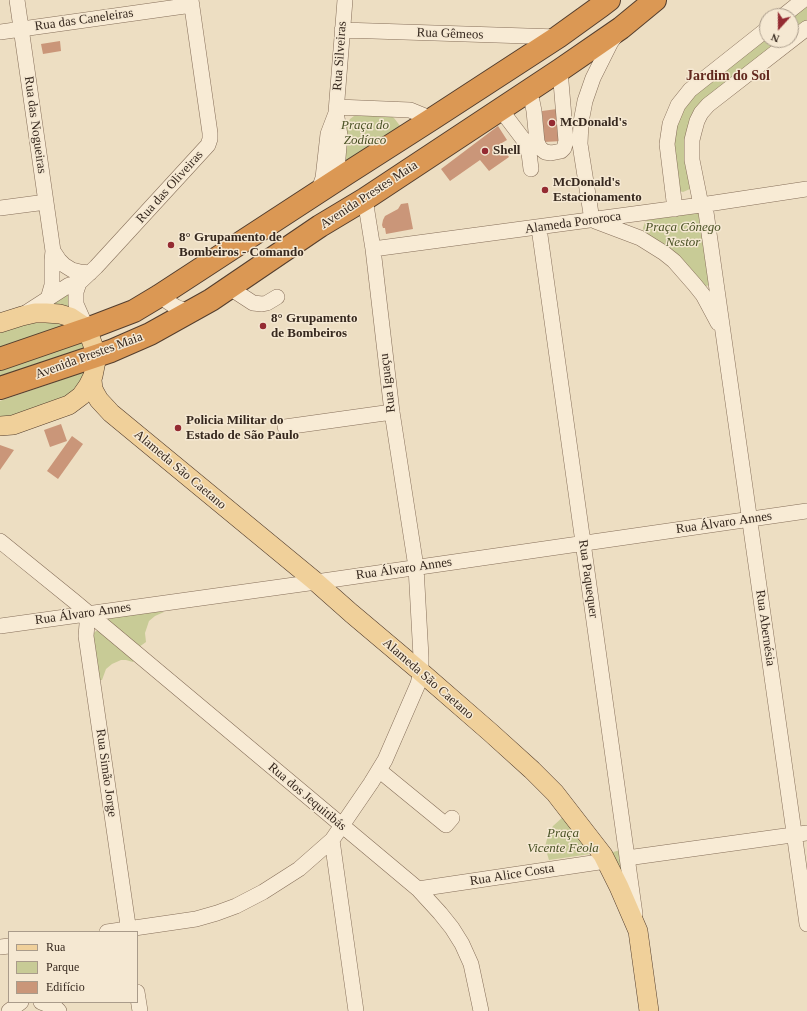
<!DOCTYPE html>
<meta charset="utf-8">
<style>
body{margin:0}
#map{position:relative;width:807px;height:1011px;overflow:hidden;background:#eddec2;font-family:Georgia,serif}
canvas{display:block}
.legend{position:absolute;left:8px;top:931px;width:130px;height:72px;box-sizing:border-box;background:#f5e8d2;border:1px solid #a99b8a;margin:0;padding:5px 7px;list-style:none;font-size:12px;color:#36281e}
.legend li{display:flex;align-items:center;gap:8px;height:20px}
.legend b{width:20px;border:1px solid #a99b8a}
.north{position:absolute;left:759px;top:8px;width:40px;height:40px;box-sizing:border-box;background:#f5e8d2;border:1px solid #a99b8a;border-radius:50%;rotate:201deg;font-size:11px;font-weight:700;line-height:16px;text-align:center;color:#36281e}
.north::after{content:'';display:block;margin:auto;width:14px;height:18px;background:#942b32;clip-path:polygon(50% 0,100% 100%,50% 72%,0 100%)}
</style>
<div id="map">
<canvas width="807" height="1011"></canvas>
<ul class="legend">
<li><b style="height:5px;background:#f0d09a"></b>Rua</li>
<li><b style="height:11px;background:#c8cb96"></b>Parque</li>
<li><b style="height:11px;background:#ca9679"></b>Edifício</li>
</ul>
<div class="north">N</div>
</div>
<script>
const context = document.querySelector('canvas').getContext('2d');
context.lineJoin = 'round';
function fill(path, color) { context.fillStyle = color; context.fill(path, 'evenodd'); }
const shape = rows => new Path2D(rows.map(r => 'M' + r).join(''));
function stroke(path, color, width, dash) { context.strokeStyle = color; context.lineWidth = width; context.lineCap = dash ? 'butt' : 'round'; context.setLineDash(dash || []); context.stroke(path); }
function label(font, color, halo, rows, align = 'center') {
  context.font = font + ' Georgia,serif'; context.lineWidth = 3; context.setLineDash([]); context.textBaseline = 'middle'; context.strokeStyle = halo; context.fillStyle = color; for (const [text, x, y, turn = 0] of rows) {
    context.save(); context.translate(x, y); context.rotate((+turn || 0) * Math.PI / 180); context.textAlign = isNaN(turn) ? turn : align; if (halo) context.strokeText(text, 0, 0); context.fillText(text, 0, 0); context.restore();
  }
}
const green = shape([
 [807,3,807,24,791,36,791,16],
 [767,34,767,40,786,40,705,102,690,189,683,192,679,191,672,134,686,102],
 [361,114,391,116,394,118,404,131,348,161,346,160,344,156,345,131,347,125,350,119,354,116],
 [698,212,701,215,709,285,706,286,703,285,644,233,643,228,645,222,647,220],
 [68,287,68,300,70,309,47,307],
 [46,318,74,327,0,352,0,329],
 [82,340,88,354,0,382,0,367],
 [87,371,71,396,12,418,0,419,0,401],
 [151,610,164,612,155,616,149,621,145,633,146,642,139,647,109,622,108,620,108,617],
 [99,630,136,659,133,662,126,660,121,660,112,664,106,669,102,680,98,680,93,643,94,633,96,631],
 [564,816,591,853,590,854,549,860,545,847,548,835,553,826],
 [620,850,623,878,610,853]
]);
const building = shape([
 [60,41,61,51,43,54,41,44],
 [557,109,562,141,544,142,542,111],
 [498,126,507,140,500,144,509,157,489,171,480,160,450,181,441,169],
 [408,203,413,229,386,234,385,228,383,228,382,225,383,220,385,216,398,209,401,204],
 [61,424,67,441,50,447,44,430],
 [72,436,83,444,58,479,47,471],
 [0,445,14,450,0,470]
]);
const minor = shape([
 [17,0,53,251,52,260,52,285,48,299],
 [783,16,803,0],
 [342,30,558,37],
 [0,32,192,5],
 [527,93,532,101,534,111,537,142,540,148,545,152,551,153,561,151,564,148,566,141,560,70],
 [337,107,410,110,432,119],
 [501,110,523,139,529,153,531,169],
 [336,180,340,135,336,112,345,0],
 [318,192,323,178,328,134,336,113],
 [701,205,692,160,692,140,694,132,697,121,701,113,708,105,807,28],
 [705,205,807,924],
 [0,208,46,202],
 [675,209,667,144,670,124,678,105,690,90,767,29],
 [592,220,582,157,580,144,581,122,585,101,593,78,611,42,617,34],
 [595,221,640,238,664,253,674,261,695,285,703,295,718,323],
 [539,228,635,914],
 [373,249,701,205,807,189],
 [53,251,59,260,64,265,72,270,80,272,90,273],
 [79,283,76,292,76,304,87,329],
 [230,288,253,303,262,304,267,303,277,297],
 [159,296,176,307,190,313],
 [24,314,69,285,79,283,96,267,208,145,210,139,210,133,191,0],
 [285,427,392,412],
 [0,541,74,601,418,889,440,913,452,928,462,944,471,964,481,1011],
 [89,613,87,624,86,636,129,932],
 [0,626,316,582,807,511],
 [380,771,446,825,452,818],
 [332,840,356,1011],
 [627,858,807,833],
 [418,889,606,861],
 [107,932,196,919,217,913,236,906,263,892,299,869,332,840,371,783,385,760,418,684,421,672,421,657,416,567,392,412,373,249,365,199],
 [0,947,9,946],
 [137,992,140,1011],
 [41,1002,56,1008,59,1011],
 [9,1011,21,1002]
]);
const major = shape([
 [0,323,22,316,35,313,46,313,60,314,70,317,82,325,87,329,97,356,93,376,88,386,81,396,69,405,13,425,0,426],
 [92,380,93,389,96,395,99,400,111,413,316,582,351,613,421,672,490,732,532,770,555,793,603,855,619,887,638,931,649,1011]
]);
const highway = shape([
 [0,359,87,329,134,311,159,296,346,174,432,119,558,37,601,6,609,0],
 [0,388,111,351,150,334,211,300,320,226,365,199,560,70,621,28,655,0]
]);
const markers = [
 [552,123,4,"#942b32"],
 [485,151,4,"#942b32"],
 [545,190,4,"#942b32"],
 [171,245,4,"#942b32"],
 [263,326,4,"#942b32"],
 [178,428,4,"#942b32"]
];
const streetNames = [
 ["Rua das Caneleiras",84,20,-8],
 ["Rua Gêmeos",450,34,2],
 ["Rua Silveiras",340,56,-86],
 ["Rua das Nogueiras",35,125,82],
 ["Rua das Oliveiras",170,187,-48],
 ["Avenida Prestes Maia",369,195,-33],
 ["Alameda Pororoca",573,223,-8],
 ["Avenida Prestes Maia",89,356,-20],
 ["Rua Iguaçu",388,383,-97],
 ["Alameda São Caetano",180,470,40],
 ["Rua Álvaro Annes",724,523,-8],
 ["Rua Álvaro Annes",404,569,-8],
 ["Rua Paquequer",588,579,82],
 ["Rua Álvaro Annes",83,614,-8],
 ["Rua Abernésia",765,628,82],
 ["Alameda São Caetano",428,679,41],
 ["Rua Simão Jorge",106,773,82],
 ["Rua dos Jequitibás",307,797,40],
 ["Rua Alice Costa",512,875,-9]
];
const poiNames = [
 ["McDonald's",560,123],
 ["Shell",493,151],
 ["McDonald's",553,183],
 ["Estacionamento",553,198],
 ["8° Grupamento de",179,238],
 ["Bombeiros - Comando",179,253],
 ["8° Grupamento",271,319],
 ["de Bombeiros",271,334],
 ["Policia Militar do",186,421],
 ["Estado de São Paulo",186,436]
];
const parkNames = [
 ["Praça do",365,126],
 ["Zodíaco",365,141],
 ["Praça Cônego",683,228],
 ["Nestor",683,243],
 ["Praça",563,834],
 ["Vicente Feola",563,849]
];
const neighbourhoodNames = [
 ["Jardim do Sol",728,76]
];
fill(green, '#c8cb96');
fill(building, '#ca9679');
stroke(minor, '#866f5a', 16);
stroke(major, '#543e2e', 20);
stroke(highway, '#543e2e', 24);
stroke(minor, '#f8ebd5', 15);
stroke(major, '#f0d09a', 19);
stroke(highway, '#db9854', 22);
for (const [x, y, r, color] of markers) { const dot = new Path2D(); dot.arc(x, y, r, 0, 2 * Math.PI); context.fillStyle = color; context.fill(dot); stroke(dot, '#f5e8d2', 1.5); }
label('13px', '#36281e', '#f5e8d2', streetNames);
label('bold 13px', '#36281e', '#f5e8d2', poiNames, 'left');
label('italic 13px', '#4a5225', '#f5e8d2', parkNames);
label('bold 14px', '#62281e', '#f5e8d2', neighbourhoodNames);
</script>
